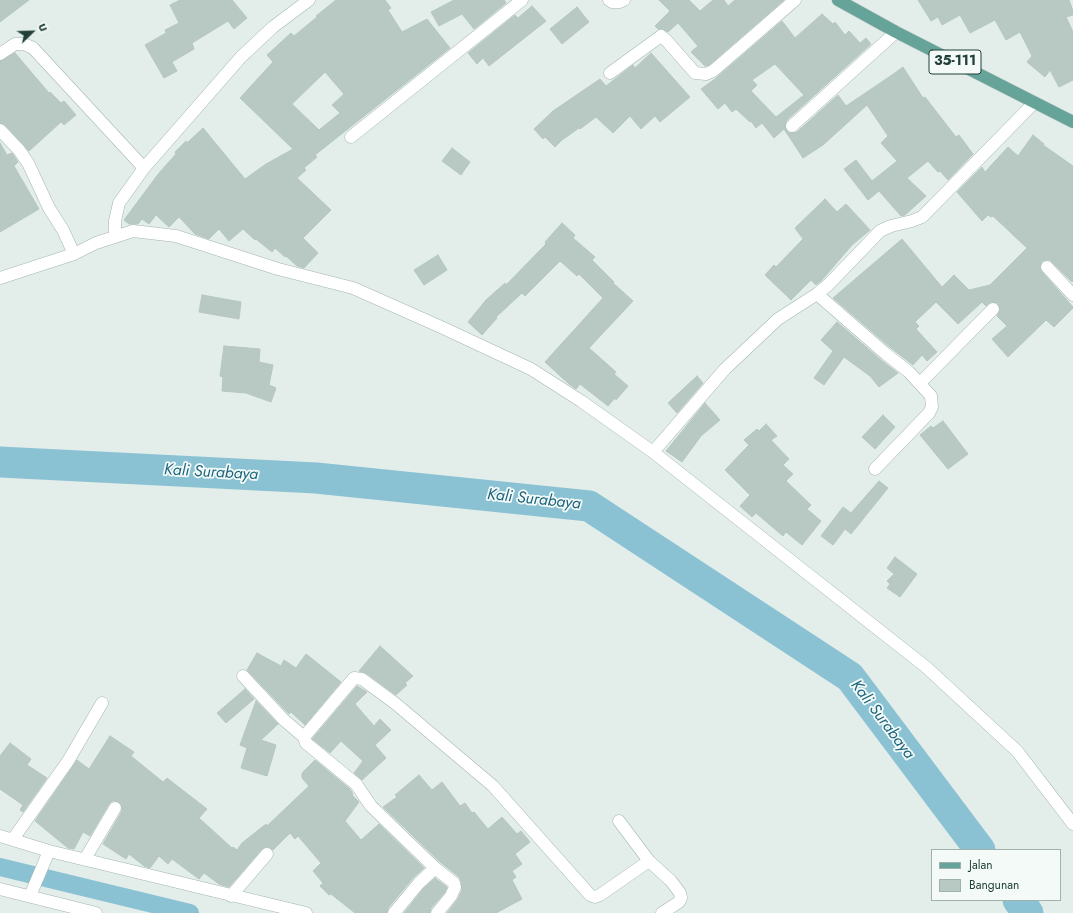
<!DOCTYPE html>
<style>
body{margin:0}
#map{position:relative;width:1073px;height:913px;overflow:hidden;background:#e3edea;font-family:Jost,sans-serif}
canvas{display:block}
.legend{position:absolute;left:931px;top:849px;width:130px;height:52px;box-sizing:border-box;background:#f4faf7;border:1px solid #a0b0ab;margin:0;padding:5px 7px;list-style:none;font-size:12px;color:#22403a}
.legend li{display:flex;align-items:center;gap:8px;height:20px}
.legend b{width:20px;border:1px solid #a0b0ab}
.north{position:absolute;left:12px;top:12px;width:40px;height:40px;-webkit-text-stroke:3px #f4faf7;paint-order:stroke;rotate:67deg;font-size:11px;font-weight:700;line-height:16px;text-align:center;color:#22403a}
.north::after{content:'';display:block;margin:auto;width:14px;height:18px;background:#22403a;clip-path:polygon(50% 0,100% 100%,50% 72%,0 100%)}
</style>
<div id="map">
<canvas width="1073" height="913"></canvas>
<ul class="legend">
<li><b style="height:5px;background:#66a49a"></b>Jalan</li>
<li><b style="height:11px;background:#b8c8c3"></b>Bangunan</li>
</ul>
<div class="north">U</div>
</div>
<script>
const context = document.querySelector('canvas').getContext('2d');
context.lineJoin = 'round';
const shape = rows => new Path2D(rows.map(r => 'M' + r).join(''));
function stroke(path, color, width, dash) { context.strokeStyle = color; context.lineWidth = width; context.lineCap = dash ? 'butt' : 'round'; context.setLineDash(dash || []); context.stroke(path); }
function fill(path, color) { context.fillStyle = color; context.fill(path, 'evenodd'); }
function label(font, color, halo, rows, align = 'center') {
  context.font = font + ' Jost,sans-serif'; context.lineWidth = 3.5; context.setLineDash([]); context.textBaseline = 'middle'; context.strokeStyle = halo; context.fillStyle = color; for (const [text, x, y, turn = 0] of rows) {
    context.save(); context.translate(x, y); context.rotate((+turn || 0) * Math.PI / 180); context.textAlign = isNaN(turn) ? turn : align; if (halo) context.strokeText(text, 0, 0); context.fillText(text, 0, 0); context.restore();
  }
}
const canal = shape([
 [0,867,190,913]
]);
const river = shape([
 [0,462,316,478,589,506,850,677,980,850],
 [1018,900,1028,913]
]);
const building = shape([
 [0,0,29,0,0,22,0,0],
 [180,0,232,0,247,18,234,29,228,21,192,43,194,49,172,62,177,71,164,78,145,45,166,33,165,30,179,23,170,5,180,0],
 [336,0,385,0,391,8,388,10,402,32,427,19,450,48,315,155,317,157,304,168,306,170,297,178,331,210,303,238,318,253,304,268,297,266,286,256,285,257,275,248,272,252,256,239,255,240,243,229,229,241,219,229,209,239,195,234,179,217,169,227,156,215,149,224,142,219,138,224,129,224,124,220,159,173,176,154,175,152,186,141,187,143,203,128,245,179,266,164,293,149,240,98,273,62,267,55,291,33,294,36,317,17,316,16,336,0],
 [325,72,344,94,332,105,340,113,319,130,292,104,325,72],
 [454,0,504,0,506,3,474,29,462,14,439,26,431,12,454,0],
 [659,0,689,0,700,11,713,0,724,0,728,6,735,0,784,0,709,65,705,66,691,52,698,46,678,23,668,32,662,29,658,29,655,26,670,11,659,0],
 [918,0,1069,0,1073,11,1073,15,1066,17,1073,32,1073,80,1059,87,1050,70,1045,77,1027,62,1032,56,1020,32,1006,40,995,20,970,33,960,15,942,25,938,17,931,21,918,0],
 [532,6,546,21,489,66,483,58,477,64,468,53,515,15,518,18,532,6],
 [577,7,589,22,562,44,550,29,577,7],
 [822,14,833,24,835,22,845,35,849,31,860,43,866,38,871,44,787,120,785,127,787,131,790,133,797,132,838,95,846,106,892,75,903,67,923,98,925,97,956,137,959,135,973,154,948,180,940,171,938,172,928,161,907,178,926,196,905,215,901,216,879,191,868,200,844,169,856,160,872,181,897,161,881,143,888,136,867,105,823,145,803,158,784,129,774,138,762,123,756,128,751,121,750,122,736,109,732,112,725,103,718,109,701,89,715,79,782,21,795,38,822,14],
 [775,64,804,95,776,117,751,91,757,85,752,80,775,64],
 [15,53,49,93,50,92,61,103,64,101,76,115,64,125,61,122,29,151,5,125,0,123,0,61,15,53],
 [651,53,690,97,660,122,655,116,641,129,630,116,613,133,596,117,580,129,579,128,562,140,555,147,545,137,543,139,534,129,553,111,600,79,606,86,633,65,635,68,651,53],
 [1033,135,1044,144,1043,145,1073,166,1073,281,1072,282,1050,260,1046,260,1042,261,1040,268,1042,272,1073,307,1073,308,1054,327,1046,320,1008,357,992,339,1007,326,997,316,1000,310,998,303,991,302,986,306,982,302,958,324,936,302,915,322,919,326,916,329,937,352,927,361,922,355,913,365,891,348,833,298,902,239,942,287,954,275,970,291,969,290,990,285,1027,248,993,216,991,217,988,215,982,221,957,192,982,167,985,172,1008,147,1018,156,1033,135],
 [0,143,7,155,12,153,18,162,14,166,39,209,0,232,0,143],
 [452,148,470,162,461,175,442,161,452,148],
 [825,199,837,212,846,204,870,230,852,245,821,281,816,285,811,280,791,300,765,275,774,265,776,267,803,239,795,228,825,199],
 [562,223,575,235,573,238,595,257,592,260,614,282,613,283,633,301,589,348,616,372,614,374,628,386,616,400,615,398,608,406,580,384,576,389,569,384,545,362,603,298,579,274,577,276,560,261,525,296,522,293,496,317,497,318,482,335,468,322,486,300,505,283,506,285,546,244,545,242,562,223],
 [438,255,447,270,424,285,414,270,438,255],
 [202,295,241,302,239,319,199,312,202,295],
 [837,322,881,360,898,373,879,387,870,376,844,357,824,385,814,378,833,351,821,340,837,322],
 [224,346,260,349,259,362,273,365,269,385,276,388,271,402,246,393,222,391,223,377,220,376,224,346],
 [697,376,703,383,677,413,668,403,697,376],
 [705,403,720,420,701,436,682,462,666,451,705,403],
 [883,415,895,427,875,449,862,437,883,415],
 [943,421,968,454,948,469,920,435,931,426,933,428,943,421],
 [766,424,777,436,771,440,789,459,783,465,793,474,786,481,811,505,807,509,821,521,802,545,786,532,783,536,756,513,752,517,740,506,750,495,725,470,749,445,744,440,757,429,759,431,766,424],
 [879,481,888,488,851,534,845,529,833,545,821,536,843,507,851,513,879,481],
 [895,557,917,574,900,597,887,588,890,584,887,581,894,574,887,568,895,557],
 [380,646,413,676,405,683,407,685,396,695,366,673,359,671,380,646],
 [257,653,281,666,284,660,296,668,306,654,341,682,305,725,291,712,289,714,247,670,257,653],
 [357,686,367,692,355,704,374,726,380,719,391,730,375,745,386,758,362,780,354,773,363,761,341,741,330,753,312,739,357,686],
 [245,689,254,699,226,723,217,713,245,689],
 [256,701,278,724,261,740,276,745,267,776,241,768,247,748,240,745,256,701],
 [110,736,134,752,131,756,163,782,167,778,207,809,199,818,232,848,233,847,237,850,242,843,266,824,267,826,309,786,302,778,302,773,315,760,350,789,353,794,352,795,359,802,345,821,361,840,379,824,424,868,413,878,388,908,387,913,355,913,331,894,329,895,320,886,323,883,313,871,321,863,298,836,295,839,290,833,273,850,268,847,262,849,229,887,219,884,204,873,199,879,172,859,168,864,159,856,150,868,144,866,129,854,126,859,103,844,122,811,121,804,115,801,112,801,109,804,90,836,83,832,74,849,68,848,35,821,77,760,89,769,110,736],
 [10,743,31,759,27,765,47,778,23,812,20,810,23,805,0,789,0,756,10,743],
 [419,775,432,790,442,782,460,806,465,803,472,813,474,812,488,829,502,817,517,834,521,831,530,842,515,854,522,864,512,871,516,877,512,880,522,899,496,913,447,913,458,899,462,890,461,881,459,877,440,862,383,807,397,797,395,795,419,775],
 [435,878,447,887,445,892,431,908,430,913,404,913,424,888,435,878]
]);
const street = shape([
 [609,0,612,2,620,2,624,0],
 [0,54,15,44,24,44,33,48,144,168],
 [610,73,661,36,666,40,695,73,706,74,713,71,795,0],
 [792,126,896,32],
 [0,130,19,150,28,163,49,208,63,230,74,254],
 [351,137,522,0],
 [115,236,115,221,119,203,144,168,241,57,273,27,309,0],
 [1047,267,1073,295],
 [0,278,74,254,96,243,133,231,176,236,278,269,353,288,441,327,531,369,581,401,653,452,926,667,1017,751,1073,824],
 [817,294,886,354,909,372,931,396,932,407,929,413,875,469],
 [920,383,993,309],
 [653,452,725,369,778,319,817,294,828,285,880,231,891,226,912,221,922,217,1034,103],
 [243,676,284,720,304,737],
 [619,821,649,861,671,881,680,893,681,898,679,902,662,913],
 [0,836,49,851,306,913],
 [13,839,68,761,102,703],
 [85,859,115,808],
 [0,889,96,913],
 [30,896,49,851],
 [231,896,267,854],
 [394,913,419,883,435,868],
 [437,913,451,896,455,887,454,883,435,868,371,806,356,784,306,743,304,737,354,678,362,679,396,704,493,786,590,895,595,897,600,895,649,861]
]);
const primary = shape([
 [838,0,896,32,1073,122]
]);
const shields = [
 [955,62,52]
];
const shieldNames = [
 ["35-111",955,62]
];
const waterNames = [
 ["Kali Surabaya",211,473,3],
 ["Kali Surabaya",534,500,6],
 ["Kali Surabaya",882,720,53]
];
stroke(canal, '#8ac2d4', 18);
stroke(river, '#8ac2d4', 31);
fill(building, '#b8c8c3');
stroke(building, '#b5c7c1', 1);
stroke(street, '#a5b6b2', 13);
stroke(primary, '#c1cac8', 13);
stroke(street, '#fff', 12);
stroke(primary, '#66a49a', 12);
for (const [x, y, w] of shields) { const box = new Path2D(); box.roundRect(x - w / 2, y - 12, w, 24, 3); context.fillStyle = '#f4faf7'; context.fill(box); stroke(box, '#22403a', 1); }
label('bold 14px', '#22403a', null, shieldNames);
label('italic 16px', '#1a647e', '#f4faf7', waterNames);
</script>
